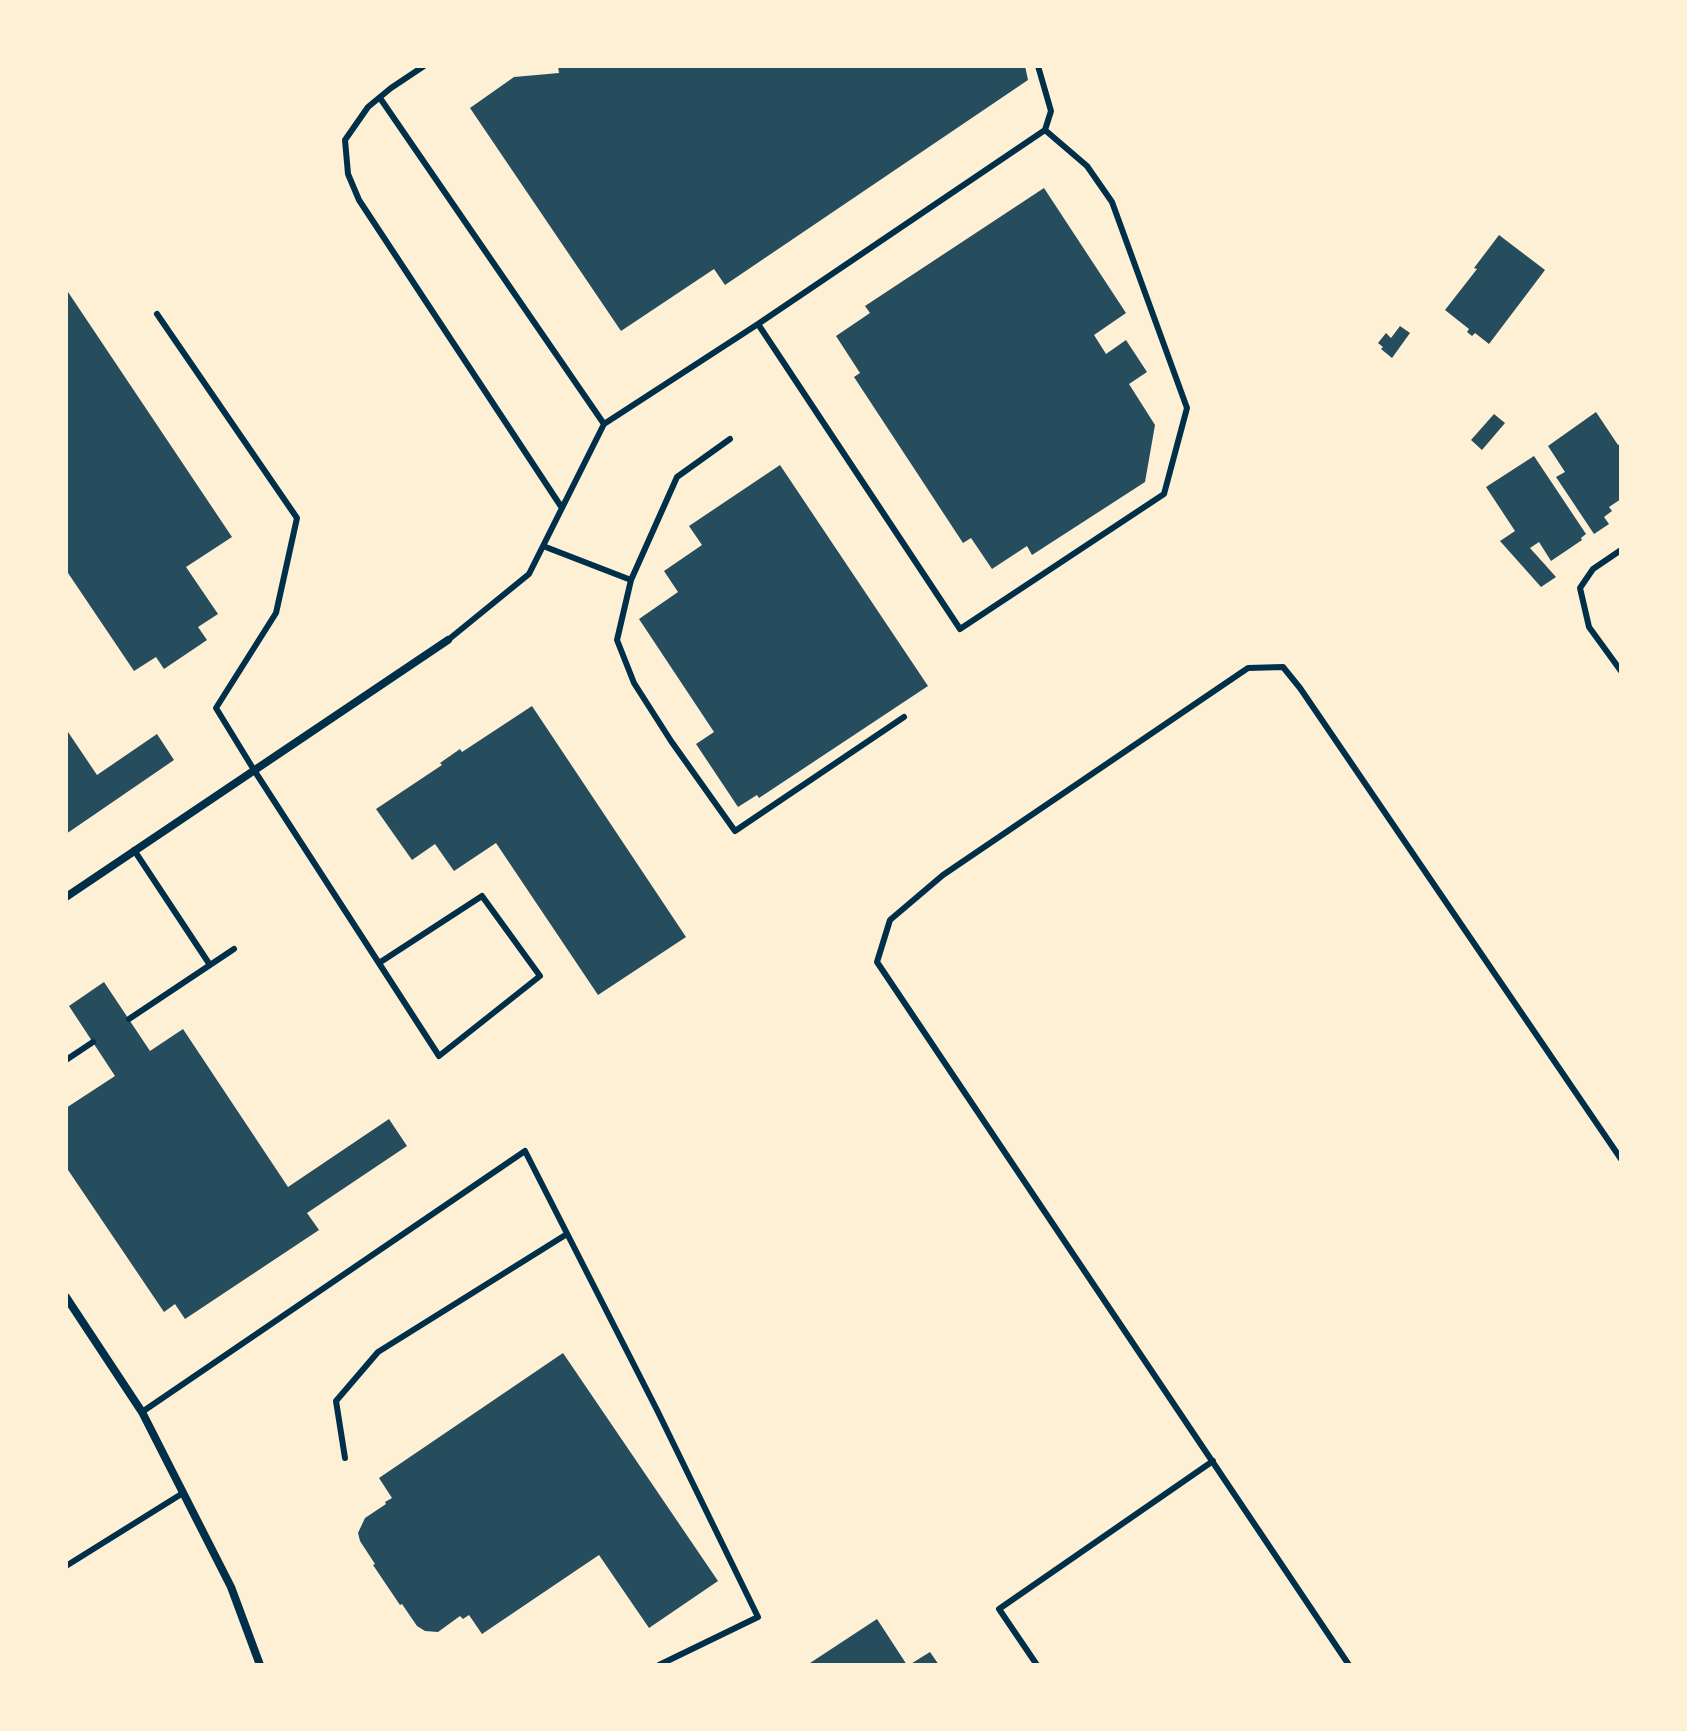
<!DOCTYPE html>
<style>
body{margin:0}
#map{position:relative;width:1687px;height:1731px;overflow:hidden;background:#fdf0d5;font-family:"PT Sans",sans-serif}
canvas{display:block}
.frame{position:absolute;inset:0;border:68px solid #fdf0d5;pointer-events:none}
</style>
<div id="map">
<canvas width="1687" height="1731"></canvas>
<div class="frame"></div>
</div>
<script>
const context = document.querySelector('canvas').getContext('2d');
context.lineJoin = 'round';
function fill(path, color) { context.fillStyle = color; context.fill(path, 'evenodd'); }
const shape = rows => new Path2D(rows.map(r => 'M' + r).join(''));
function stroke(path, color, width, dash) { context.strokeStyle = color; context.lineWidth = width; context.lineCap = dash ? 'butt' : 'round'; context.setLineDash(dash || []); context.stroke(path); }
const building = shape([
 [558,66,1025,66,1028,80,725,285,714,269,621,331,470,108,514,77,559,73],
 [1044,188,1126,313,1094,335,1106,354,1126,340,1147,372,1129,384,1155,425,1145,482,1032,555,1027,546,992,569,971,538,963,543,854,377,860,373,836,336,870,313,865,306],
 [1499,235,1545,270,1489,344,1475,333,1472,336,1467,332,1469,329,1445,310,1477,269,1474,268],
 [66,289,232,537,186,567,218,614,198,627,207,640,164,669,156,657,134,671,66,570],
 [1400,326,1410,333,1392,358,1381,349,1383,347,1378,343,1386,333,1391,338],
 [1596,412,1618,445,1621,443,1621,499,1609,507,1612,511,1604,517,1609,524,1594,534,1556,477,1565,472,1548,446],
 [1494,414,1505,423,1482,450,1471,440],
 [1534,456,1586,534,1581,538,1582,540,1551,561,1539,542,1530,548,1556,577,1541,587,1500,541,1515,531,1486,487],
 [780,465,928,686,759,798,757,795,738,807,696,744,714,732,639,619,678,592,664,571,702,545,689,526],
 [532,706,686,937,598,995,496,843,454,871,435,844,412,860,376,809,442,765,440,763,460,749,462,752],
 [66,729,97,775,157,734,174,760,66,834],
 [104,982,150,1051,183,1029,288,1187,389,1119,407,1146,307,1213,319,1230,185,1319,175,1304,164,1312,66,1167,66,1108,115,1076,69,1006],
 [563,1353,718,1581,649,1628,599,1555,482,1634,469,1615,463,1619,460,1616,438,1632,425,1631,417,1626,402,1604,400,1605,373,1565,375,1564,360,1541,358,1533,365,1518,386,1504,385,1502,392,1498,379,1478],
 [877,1619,907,1665,807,1665],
 [930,1652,939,1665,909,1665]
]);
const service = shape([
 [424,66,391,88,368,107,345,140,348,174,359,200,562,508],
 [380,98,604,424],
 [157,314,297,518,276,613,216,708,254,770,439,1056,540,976,482,896,379,963],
 [758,324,1045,130,1051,111,1038,66],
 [543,546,631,580,677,477,730,439],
 [1621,550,1593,569,1580,588,1589,627,1621,671],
 [631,580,617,640,634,683,671,741,735,831,904,717],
 [448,640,529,574,604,424,758,324,960,629,1164,494,1187,408,1112,202,1087,166,1045,130],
 [134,850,210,965],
 [129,1019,234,949],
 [66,1060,93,1042],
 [142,1412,525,1151,657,1410,758,1617,659,1665],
 [345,1458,336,1401,378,1352,567,1234],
 [66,1566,183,1493],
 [1037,1665,999,1609,1213,1461],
 [1349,1665,877,962,890,920,943,875,1248,668,1283,667,1300,688,1621,1159]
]);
const minor = shape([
 [66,897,448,640],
 [66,1297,142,1412,231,1587,260,1665]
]);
fill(building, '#264d5e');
stroke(service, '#003049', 6);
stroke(minor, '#003049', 8);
</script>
